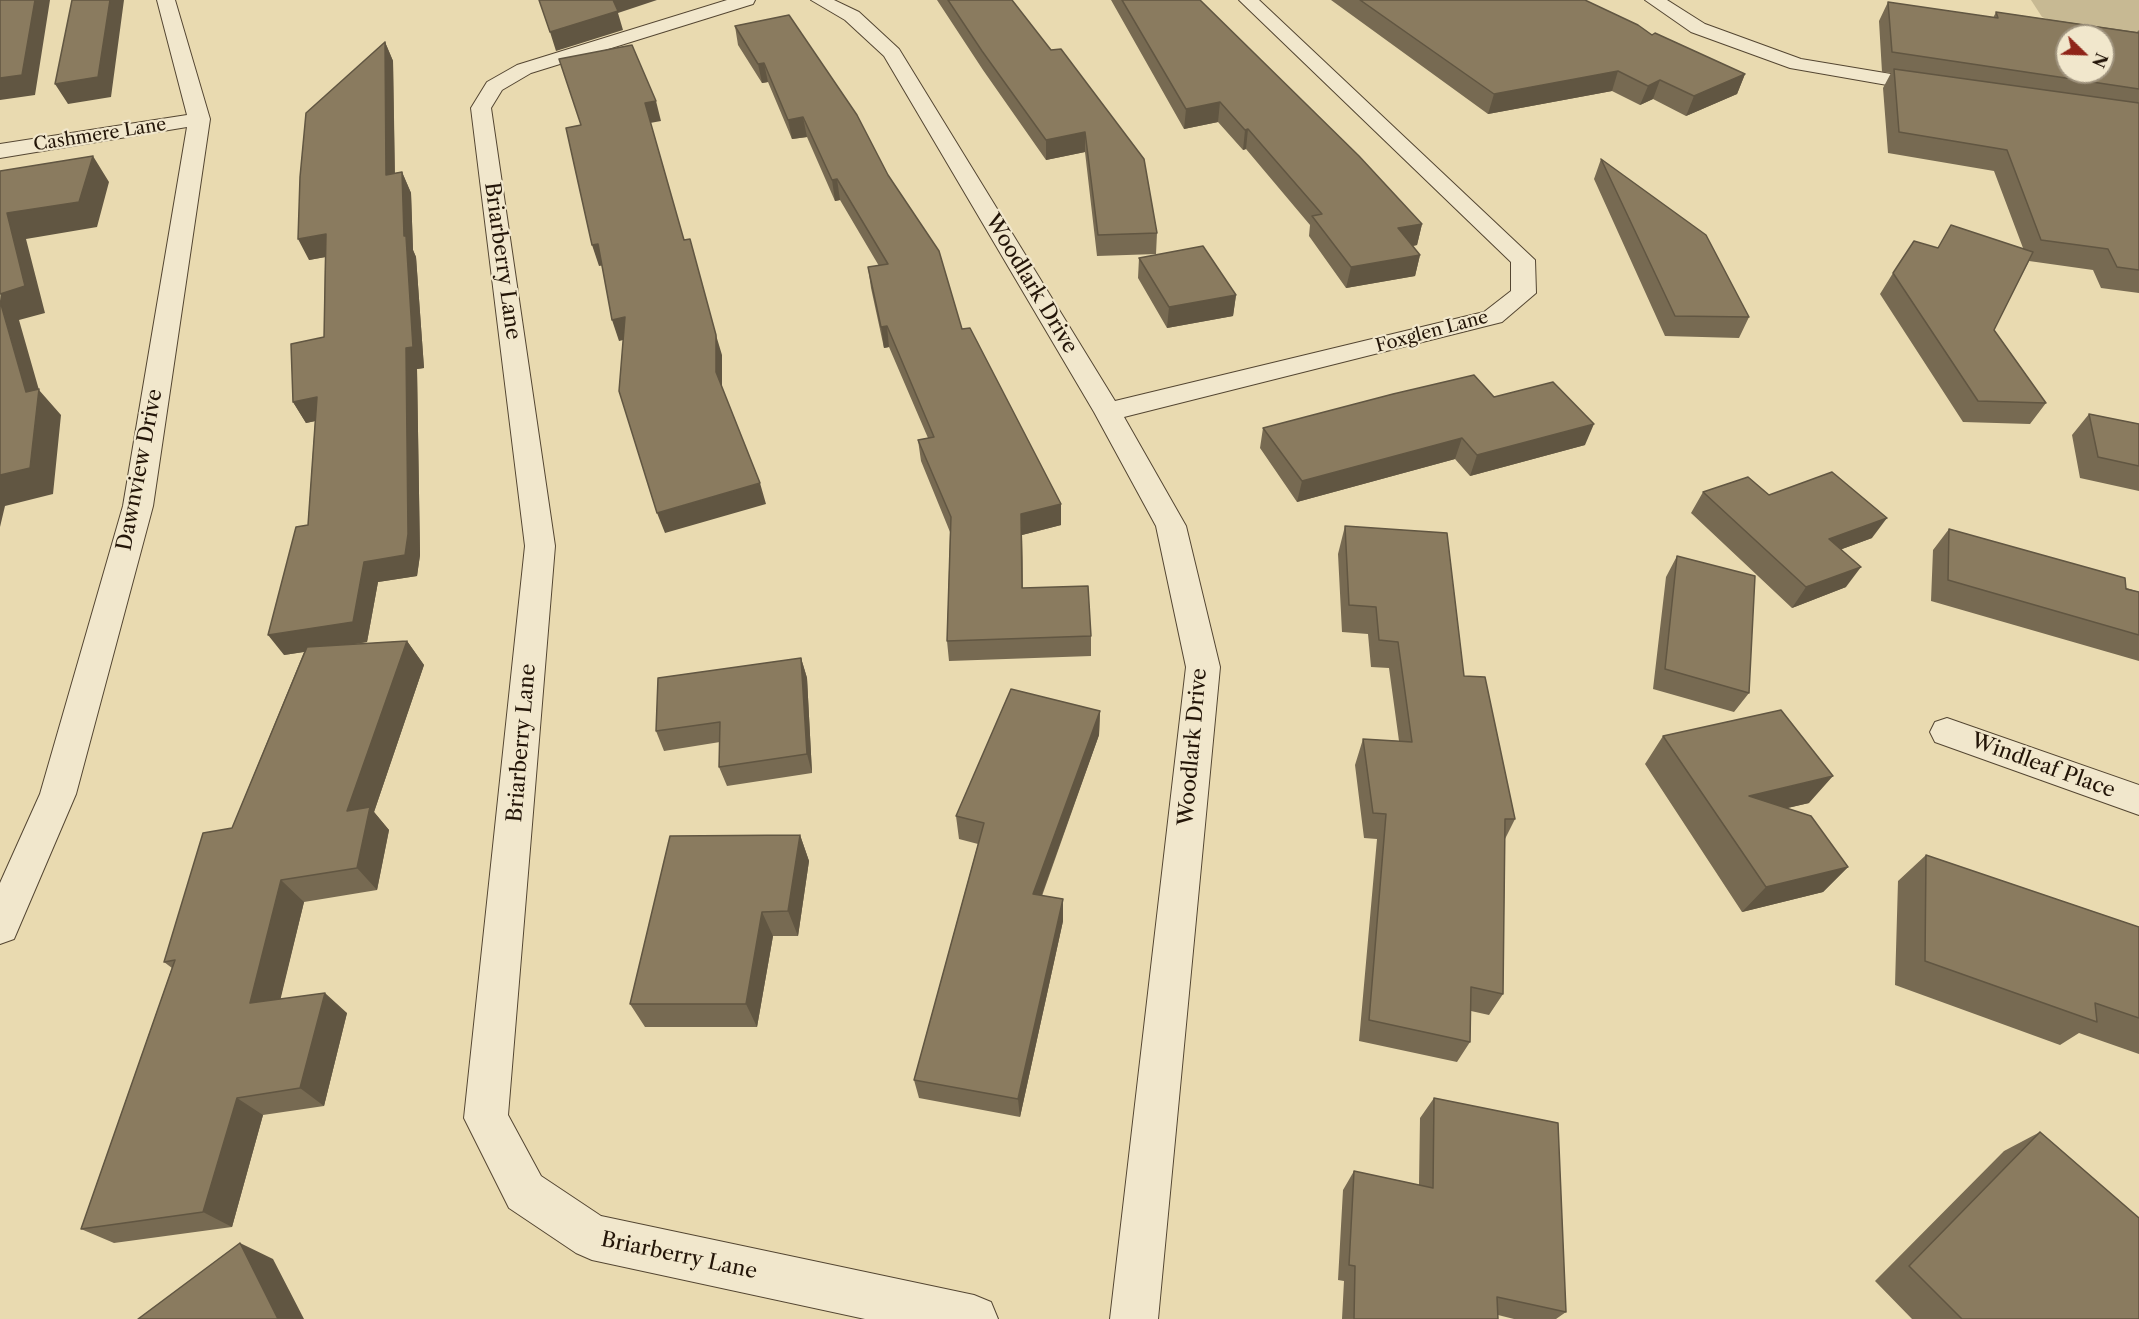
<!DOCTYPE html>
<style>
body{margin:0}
#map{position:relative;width:2139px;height:1319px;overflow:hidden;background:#e9dab0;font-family:"Libre Caslon Text",serif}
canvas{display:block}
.north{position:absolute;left:2055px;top:24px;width:60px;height:60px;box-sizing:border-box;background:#f1e7cc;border:2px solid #9f937e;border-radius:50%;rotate:113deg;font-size:16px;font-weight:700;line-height:24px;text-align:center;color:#231508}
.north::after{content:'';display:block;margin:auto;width:21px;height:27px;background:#8f2418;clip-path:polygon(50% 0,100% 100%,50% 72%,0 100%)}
</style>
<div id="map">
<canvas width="2139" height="1319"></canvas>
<div class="north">N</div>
</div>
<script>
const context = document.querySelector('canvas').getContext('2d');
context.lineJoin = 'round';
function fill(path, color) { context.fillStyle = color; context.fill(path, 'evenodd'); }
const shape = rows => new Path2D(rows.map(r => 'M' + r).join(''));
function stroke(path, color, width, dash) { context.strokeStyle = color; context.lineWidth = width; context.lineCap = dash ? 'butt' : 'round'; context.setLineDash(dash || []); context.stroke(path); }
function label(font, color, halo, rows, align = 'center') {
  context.font = font + ' "Libre Caslon Text",serif'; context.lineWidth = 4.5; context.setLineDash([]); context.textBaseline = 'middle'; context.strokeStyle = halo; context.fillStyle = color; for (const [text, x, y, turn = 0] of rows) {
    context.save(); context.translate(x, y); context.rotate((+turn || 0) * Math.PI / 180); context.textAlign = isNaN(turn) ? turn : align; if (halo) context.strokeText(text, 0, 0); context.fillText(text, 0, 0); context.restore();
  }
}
const green = shape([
 [2031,0,2139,0,2139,44,2091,36,2042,17]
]);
const minor = shape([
 [157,0,175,0,210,119,153,506,76,794,14,939,0,944,0,883,40,794,123,506,187,127,0,158,0,144,187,115,157,0],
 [727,0,755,0,753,4,531,73,502,90,491,108,555,546,508,1115,541,1176,601,1216,974,1295,991,1302,998,1319,865,1319,592,1260,576,1253,509,1208,464,1118,525,546,471,108,487,82,517,65,727,0],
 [811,0,834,0,859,12,899,49,1115,401,1484,312,1511,291,1511,262,1239,0,1259,0,1535,260,1536,293,1502,322,1124,417,1186,526,1220,667,1158,1319,1110,1319,1186,667,1156,526,1094,412,884,56,845,20,811,0],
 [1645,0,1667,0,1705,24,1801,59,1933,81,1940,83,1943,87,1940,91,1933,93,1790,68,1691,32,1645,0],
 [1947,718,2139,785,2139,815,1935,742,1930,732,1935,722,1947,718]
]);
const wall = shape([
 [937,0,1012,0,1157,233,1156,254,1097,256,1085,152,1046,160,983,70],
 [1111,0,1200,0,1422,224,1417,245,1413,246,1420,255,1415,276,1346,288,1309,236,1310,225,1246,149,1243,150,1218,122,1184,129],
 [1331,0,1585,0,1652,35,1745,74,1737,94,1686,116,1653,99,1640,105,1612,91,1488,114],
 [1888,2,1993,18,1996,12,2137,32,2139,30,2139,293,2101,288,2093,270,2029,261,1994,330,2046,403,2030,424,1963,422,1880,294,1893,273,1937,248,2023,248,1994,171,1888,153,1883,88,1891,73,1882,72,1879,21],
 [789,15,962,329,1061,525,1022,535,1023,588,1091,636,1091,656,949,661,947,641,950,532,921,461,918,440,928,438,889,347,884,348,871,288,868,267,879,266,840,200,835,201,807,137,792,139,768,82,762,83,738,45,735,26],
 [385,42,393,61,395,173,402,172,411,193,413,250,416,257,424,368,417,369,420,555,417,576,378,582,367,642,355,644,407,641,424,665,374,812,389,830,377,890,304,902,280,999,347,1013,324,1106,263,1115,232,1227,114,1243,81,1229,172,968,164,962,232,828,304,652,284,655,308,525,315,421,306,423,293,402,324,337,325,257,309,260],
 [1601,159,1749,317,1739,338,1665,336,1594,179],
 [1139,258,1236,295,1233,316,1167,328,1138,278],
 [1494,397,1585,445,1470,476,1455,459,1297,502,1260,448,1263,428],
 [2089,414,2139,424,2139,491,2080,478,2072,435],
 [1703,492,1769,495,1872,538,1842,549,1846,587,1792,608,1691,513],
 [1345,526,1464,676,1515,819,1505,839,1503,994,1489,1015,1471,1011,1470,1042,1457,1062,1359,1041,1377,839,1364,838,1355,765,1363,739,1399,741,1389,668,1371,667,1368,634,1342,632,1338,554],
 [1949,529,2139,592,2139,661,1931,601,1933,550],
 [1677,556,1749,693,1734,712,1653,689,1666,577],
 [801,658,807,678,812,773,727,786,719,767,720,742,664,751,656,731],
 [1100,711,1099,735,1042,896,1063,921,1020,1117,919,1098,914,1080,978,844,959,839,956,816],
 [1663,736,1809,803,1787,808,1848,867,1823,892,1742,912,1645,764],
 [800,835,809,861,798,936,773,936,757,1027,645,1027,630,1004],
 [1926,855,2139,927,2139,1054,2079,1033,2060,1045,1895,985,1898,881],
 [1434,1098,1566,1312,1556,1319,1514,1319,1498,1315,1498,1319,1342,1319,1344,1281,1338,1280,1343,1190,1354,1171,1419,1185,1420,1118],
 [2040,1132,2139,1319,1912,1319,1875,1281,2004,1151]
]);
const shadedWall = shape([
 [35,0,50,0,35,95,0,100,0,78],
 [110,0,124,0,111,97,68,104,55,84],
 [612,0,657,0,618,13,623,30,556,51,550,32],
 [385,42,393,61,395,195,386,175],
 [764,63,768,82,762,83,758,64],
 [1618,71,1612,91,1488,114,1494,94],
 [1745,74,1737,94,1686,116,1694,96],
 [1660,80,1653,99,1640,105,1648,86],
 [656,101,661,121,650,123,645,103],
 [1220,102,1218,122,1184,129,1186,109],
 [803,117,807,137,792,139,788,120],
 [1248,129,1246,149,1243,150,1245,130],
 [1085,132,1085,152,1046,160,1046,140],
 [93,156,109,182,97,227,26,239,45,313,19,320,39,390,61,415,53,494,5,506,0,527,0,475,26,392,0,301,7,213],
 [402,172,411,193,413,250,416,257,424,368,417,369,420,555,417,576,378,582,367,642,284,655,268,635,353,622,404,236],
 [837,179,840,200,835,201,832,180],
 [1422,224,1417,245,1394,249,1398,228],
 [326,234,337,255,309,260,298,239],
 [598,244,605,265,599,266,592,245],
 [1420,255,1415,276,1346,288,1351,267],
 [1236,295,1233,316,1167,328,1169,307],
 [625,317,632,338,619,341,612,320],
 [887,326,889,347,884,348,881,327],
 [716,335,722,355,722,393,716,372],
 [317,397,330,418,306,423,293,402],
 [1594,424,1585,445,1470,476,1477,455],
 [1462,438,1455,459,1297,502,1302,481],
 [760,483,766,504,665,533,657,513],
 [1061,504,1061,525,1022,535,1023,608,1021,514],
 [1887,518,1872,538,1815,559,1829,539],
 [1861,567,1846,587,1792,608,1806,587],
 [407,641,424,665,374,812,389,830,377,890,357,868,347,811],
 [801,658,807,678,812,773,807,754],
 [1100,711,1099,735,1034,916,1033,894],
 [1833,776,1809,803,1728,822,1749,796],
 [800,835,809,861,798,936,788,911],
 [1848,867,1823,892,1742,912,1766,887],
 [281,880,304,902,275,1022,250,1003],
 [1063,899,1063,921,1020,1117,1018,1099],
 [762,912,773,936,757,1027,746,1004],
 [325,993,347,1013,324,1106,300,1088],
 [237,1098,263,1115,232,1227,203,1212],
 [240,1243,273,1259,304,1319,278,1319]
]);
const building = shape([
 [0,0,35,0,22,75,0,78,0,0],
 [72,0,110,0,98,77,55,84,72,0],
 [539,0,613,0,618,11,550,32,539,0],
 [948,0,1012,0,1051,50,1061,49,1144,159,1157,233,1098,235,1085,132,1046,140,982,51,948,0],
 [1122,0,1200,0,1359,156,1422,224,1398,228,1420,255,1351,267,1312,216,1322,214,1248,129,1245,130,1220,102,1186,109,1122,0],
 [1360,0,1585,0,1638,25,1652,35,1655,33,1745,74,1694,96,1660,80,1648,86,1618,71,1494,94,1360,0],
 [1888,2,1998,18,1996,12,2139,33,2139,89,1892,52,1888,2],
 [2067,36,2103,36,2103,72,2067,72,2067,36],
 [789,15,857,115,888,175,939,251,962,329,970,328,1061,504,1021,514,1022,588,1088,586,1091,636,947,641,951,517,918,440,934,437,887,326,881,327,868,267,888,264,837,179,832,180,803,117,788,120,764,63,758,64,735,26,789,15],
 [385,42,386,175,402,172,404,236,406,236,413,347,406,348,408,534,405,555,364,562,353,622,268,635,296,527,308,525,317,397,293,402,291,344,324,337,326,234,298,239,300,177,306,113,385,42],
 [632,45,656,101,645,103,684,240,690,239,716,335,716,372,760,483,657,513,619,391,625,317,612,320,598,244,592,245,566,128,581,125,559,59,632,45],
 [1894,69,2139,103,2139,270,2117,267,2108,249,2041,240,2007,150,1899,132,1894,69],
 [93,156,79,202,7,213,25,286,0,294,0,171,93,156],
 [1601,159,1706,235,1749,317,1675,316,1601,159],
 [1951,225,2033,252,1994,330,2046,403,1978,401,1893,273,1914,241,1938,248,1951,225],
 [1203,246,1236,295,1169,307,1139,258,1203,246],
 [0,301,26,392,39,389,30,468,0,475,0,301],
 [1474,375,1494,397,1553,382,1594,424,1477,455,1462,438,1302,481,1263,428,1393,394,1474,375],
 [2089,414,2139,424,2139,466,2098,457,2089,414],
 [1832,472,1887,518,1829,539,1861,567,1806,587,1703,492,1748,477,1769,495,1832,472],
 [1345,526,1447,533,1464,676,1485,677,1515,819,1505,819,1503,994,1471,987,1470,1042,1369,1020,1386,814,1373,813,1363,739,1412,742,1398,642,1379,640,1376,607,1349,605,1345,526],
 [1949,529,2125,578,2126,589,2139,592,2139,635,1948,580,1949,529],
 [1677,556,1755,576,1749,693,1665,669,1677,556],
 [407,641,347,811,370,807,357,868,281,880,250,1003,325,993,300,1088,237,1098,203,1212,81,1229,175,960,164,962,203,833,232,828,307,647,407,641],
 [801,658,807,754,719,767,720,722,656,731,658,678,801,658],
 [1011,689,1100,711,1033,894,1063,899,1018,1099,914,1080,984,823,956,816,1011,689],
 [1781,710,1833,776,1749,796,1811,816,1848,867,1766,887,1663,736,1781,710],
 [800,835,788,911,762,912,746,1004,630,1004,670,836,800,835],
 [1926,855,2139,927,2139,1018,2095,1003,2097,1022,1925,961,1926,855],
 [1434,1098,1558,1123,1566,1312,1497,1297,1498,1319,1354,1319,1355,1266,1349,1265,1354,1171,1433,1188,1434,1098],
 [2040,1132,2139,1218,2139,1319,1962,1319,1909,1266,2040,1132],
 [240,1243,278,1319,138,1319,240,1243]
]);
const farStreetnames = [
 ["Cashmere Lane",100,135,-9],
 ["Foxglen Lane",1432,332,-15]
];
const streetNames = [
 ["Briarberry Lane",502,261,82],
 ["Woodlark Drive",1031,284,59],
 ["Dawnview Drive",140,470,-79],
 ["Briarberry Lane",522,743,-85],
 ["Woodlark Drive",1193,747,-85],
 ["Windleaf Place",2043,766,20],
 ["Briarberry Lane",679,1256,12]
];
fill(green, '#c7b993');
stroke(minor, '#544632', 2);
fill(minor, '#f1e7cc');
fill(wall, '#776a52');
fill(shadedWall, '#615642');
fill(building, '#8a7b5f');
stroke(building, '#615642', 1.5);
label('18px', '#231508', '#f1e7cc', farStreetnames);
label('21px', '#231508', '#f1e7cc', streetNames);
</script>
